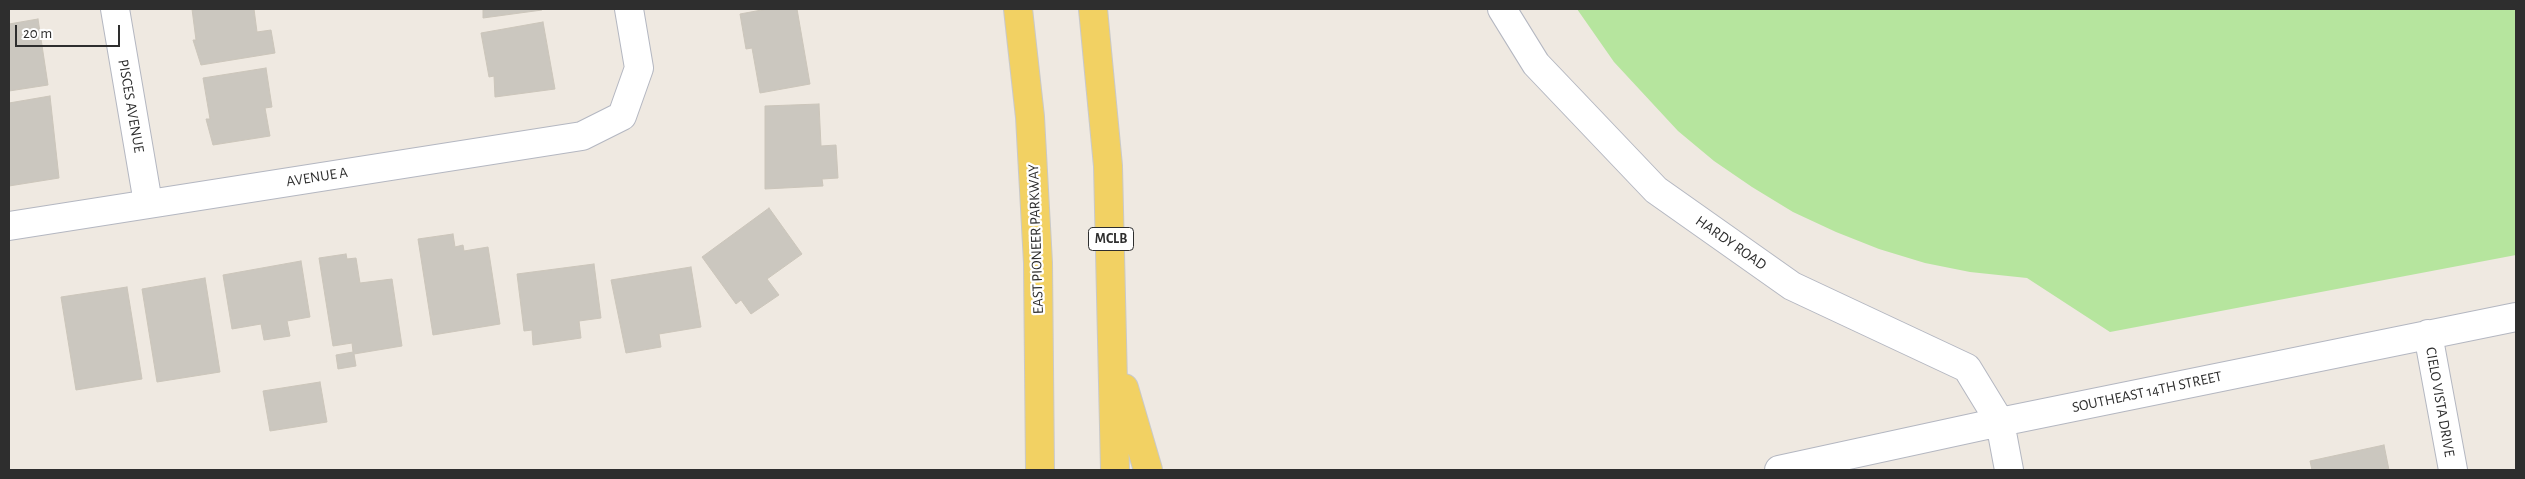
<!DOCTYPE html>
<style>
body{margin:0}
#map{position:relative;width:2525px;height:479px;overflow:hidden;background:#efe9e1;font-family:"Alegreya Sans",sans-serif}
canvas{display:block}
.frame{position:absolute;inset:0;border:10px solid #2e2e2e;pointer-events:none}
.scale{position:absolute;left:15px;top:25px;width:105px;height:22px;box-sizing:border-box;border:2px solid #2e2e2e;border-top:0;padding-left:6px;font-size:15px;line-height:18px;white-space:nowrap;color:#2e2e2e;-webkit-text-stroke:4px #fff;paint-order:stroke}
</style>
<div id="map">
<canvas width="2525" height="479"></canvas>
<div class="frame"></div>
<div class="scale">20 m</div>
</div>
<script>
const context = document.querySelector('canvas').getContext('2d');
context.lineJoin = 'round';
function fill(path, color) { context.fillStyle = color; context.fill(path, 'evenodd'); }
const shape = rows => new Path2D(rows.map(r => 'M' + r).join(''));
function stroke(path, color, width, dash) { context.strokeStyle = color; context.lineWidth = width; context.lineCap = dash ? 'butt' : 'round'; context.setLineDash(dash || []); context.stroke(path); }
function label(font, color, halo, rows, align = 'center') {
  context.font = font + ' "Alegreya Sans",sans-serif'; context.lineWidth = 4.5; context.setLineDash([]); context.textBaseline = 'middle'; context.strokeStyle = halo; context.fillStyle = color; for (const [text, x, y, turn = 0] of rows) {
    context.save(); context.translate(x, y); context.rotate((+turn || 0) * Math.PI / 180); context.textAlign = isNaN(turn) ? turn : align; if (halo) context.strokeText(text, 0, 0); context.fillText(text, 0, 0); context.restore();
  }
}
const green = shape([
 [1577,9,2516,9,2516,255,2110,332,2027,278,1970,272,1925,263,1879,249,1836,232,1793,212,1752,187,1714,161,1678,131,1614,62]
]);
const building = shape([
 [192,9,254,9,257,32,271,30,275,53,201,65,193,40,196,40,192,9],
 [483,9,542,9,542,10,483,18,483,9],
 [767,9,797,9,810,84,760,93,752,48,746,49,740,14,767,9],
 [38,19,48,85,9,91,9,24,38,19],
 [543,22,555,89,495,97,494,76,489,77,481,33,543,22],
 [266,68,272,107,265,108,270,136,213,145,206,119,210,119,203,78,266,68],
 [50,96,59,178,9,186,9,103,50,96],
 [819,104,821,146,836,145,838,178,822,179,823,186,765,189,765,106,819,104],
 [769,208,802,254,767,279,779,295,751,314,741,300,736,304,702,257,769,208],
 [453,234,455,247,463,245,464,251,488,247,500,324,433,335,418,239,453,234],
 [346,254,347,259,356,258,360,283,392,279,402,346,354,354,356,366,338,369,336,355,353,352,352,343,333,346,319,258,346,254],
 [301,261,310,317,287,321,290,336,264,340,261,324,232,329,223,275,301,261],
 [594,264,601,318,579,321,581,338,533,345,532,330,524,331,517,274,594,264],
 [691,267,701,327,659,334,661,347,626,353,611,280,691,267],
 [205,278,220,372,157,382,142,289,205,278],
 [127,287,142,379,76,390,61,297,127,287],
 [320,382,327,422,270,431,263,391,320,382],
 [2384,445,2389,470,2312,470,2310,461,2384,445]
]);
const minor = shape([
 [115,9,148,203],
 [1502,9,1536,64,1656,190,1792,286,1967,368,2000,422,2009,470],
 [9,226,582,136,622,116,639,68,629,9],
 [2428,334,2453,470],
 [1779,470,2000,422,2516,317]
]);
const major = shape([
 [1018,9,1030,117,1038,263,1040,470],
 [1093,9,1108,166,1115,470],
 [1124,388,1148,470]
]);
const shields = [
 [1111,239,45]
];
const shieldNames = [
 ["MCLB",1111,239]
];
const streetNames = [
 ["PISCES AVENUE",131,106,80],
 ["AVENUE A",317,177,-9],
 ["EAST PIONEER PARKWAY",1036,239,-92],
 ["HARDY ROAD",1731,243,35],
 ["SOUTHEAST 14TH STREET",2147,392,-12],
 ["CIELO VISTA DRIVE",2440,402,80]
];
fill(green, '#b6e59e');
fill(building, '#cbc7bf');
stroke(building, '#cbc5ba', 1);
stroke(minor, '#b4b7c1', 30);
stroke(major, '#c9c9c9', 30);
stroke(minor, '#fff', 28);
stroke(major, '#f2d163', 28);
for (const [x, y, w] of shields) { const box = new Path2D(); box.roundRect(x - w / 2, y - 11.5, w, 23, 4); context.fillStyle = '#fff'; context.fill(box); stroke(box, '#2e2e2e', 1); }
label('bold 14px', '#2e2e2e', null, shieldNames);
label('15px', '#2e2e2e', '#fff', streetNames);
</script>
